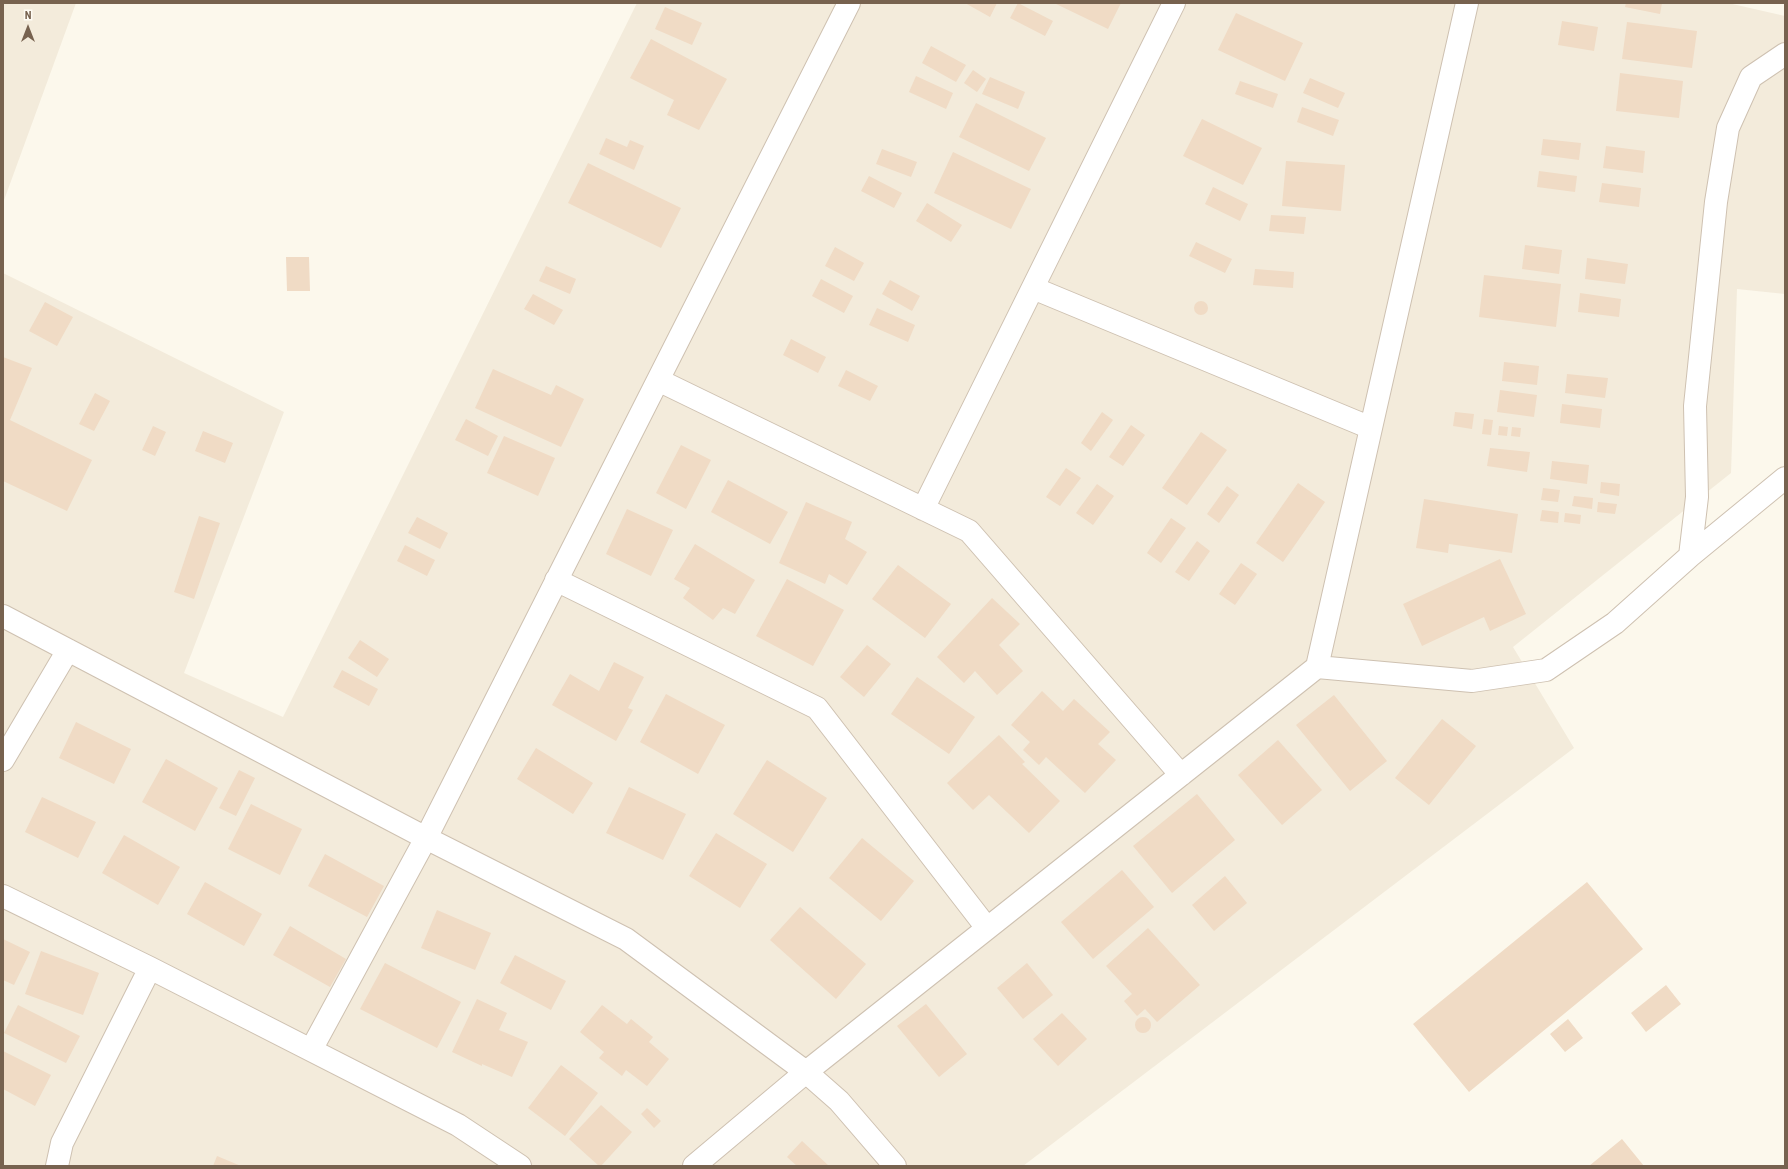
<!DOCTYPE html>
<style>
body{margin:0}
#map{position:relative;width:1788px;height:1169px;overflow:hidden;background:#fcf8ec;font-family:"Roboto Condensed",sans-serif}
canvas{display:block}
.frame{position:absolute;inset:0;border:4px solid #77624f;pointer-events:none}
.north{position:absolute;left:8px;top:8px;width:40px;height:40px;-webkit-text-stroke:3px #fefbf3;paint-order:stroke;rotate:0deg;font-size:11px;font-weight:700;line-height:16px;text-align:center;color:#77624f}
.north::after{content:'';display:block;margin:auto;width:14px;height:18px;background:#77624f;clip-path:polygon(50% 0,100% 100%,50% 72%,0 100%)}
</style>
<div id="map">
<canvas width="1788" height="1169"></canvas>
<div class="frame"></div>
<div class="north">N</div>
</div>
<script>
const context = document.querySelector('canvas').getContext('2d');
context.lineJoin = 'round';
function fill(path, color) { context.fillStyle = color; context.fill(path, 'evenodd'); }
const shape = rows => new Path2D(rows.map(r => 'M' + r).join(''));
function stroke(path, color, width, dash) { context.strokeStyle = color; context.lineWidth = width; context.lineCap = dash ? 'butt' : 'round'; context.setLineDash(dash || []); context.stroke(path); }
const residential = shape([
 [3,3,76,3,3,203],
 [637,3,1728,3,1785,16,1785,294,1737,289,1731,473,1513,647,1574,748,1023,1166,3,1166,3,273,284,412,184,673,283,717]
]);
const building = shape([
 [965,3,997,3,990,17],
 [1018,3,1053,21,1045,36,1010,18],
 [1054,3,1121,3,1108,29],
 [1626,3,1662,3,1660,14,1625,7],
 [665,7,702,23,692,45,655,29],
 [1236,13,1303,43,1285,81,1218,50],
 [1562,21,1598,27,1594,51,1558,45],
 [1627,22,1697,31,1692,68,1622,59],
 [651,39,727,79,699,130,667,115,674,100,630,78],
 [931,46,966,65,956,82,922,63],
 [973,70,986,79,977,92,964,83],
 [1620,73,1683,81,1679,118,1616,111],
 [916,76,953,93,946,109,909,92],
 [990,77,1025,92,1018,109,982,94],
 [1310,78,1345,93,1338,108,1303,93],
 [1240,81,1278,94,1273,108,1235,94],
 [976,103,1046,138,1029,171,959,137],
 [1302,107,1339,120,1333,136,1297,122],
 [1202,119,1262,148,1243,185,1183,156],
 [606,138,627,147,630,140,644,146,634,170,599,154],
 [1543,139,1581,143,1579,160,1541,155],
 [1606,146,1645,151,1643,173,1603,168],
 [882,149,917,162,911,177,876,164],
 [953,152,1031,189,1011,229,934,193],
 [1286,161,1345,165,1341,211,1282,206],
 [588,163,681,208,661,248,568,203],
 [1539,171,1577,176,1575,192,1537,187],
 [869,176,902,193,894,208,861,191],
 [1602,183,1641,188,1639,207,1599,202],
 [1213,187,1248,204,1240,221,1205,204],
 [927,203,962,225,951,242,916,221],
 [1271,215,1306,217,1304,234,1269,231],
 [1196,242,1232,259,1225,273,1189,256],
 [1525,245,1562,250,1559,274,1522,269],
 [835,247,864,263,854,281,825,266],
 [286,257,309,257,310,291,287,291],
 [1587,258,1628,264,1625,284,1585,279],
 [546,266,576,279,570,294,539,281],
 [1255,269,1294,272,1293,288,1253,285],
 [1484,275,1561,284,1556,327,1479,317],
 [821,279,853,296,844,313,812,296],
 [890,280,920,296,912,311,882,294],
 [1580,293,1621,299,1619,317,1578,312],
 [533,294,563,310,554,325,524,309],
 '1194 308a7 7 0 1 1 14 0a7 7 0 1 1-14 0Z',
 [45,302,73,317,57,346,29,331],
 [877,308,915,325,908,342,869,325],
 [791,339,826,357,818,373,783,355],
 [3,357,32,368,10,420,92,460,67,511,3,481],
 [1504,362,1539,366,1537,385,1502,381],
 [493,369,551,395,556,385,584,399,561,447,475,408],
 [846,370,878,386,870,401,838,386],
 [1567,374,1608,378,1605,398,1565,393],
 [1500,390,1537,395,1534,417,1497,412],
 [95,393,110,401,94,431,79,424],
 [1562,404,1602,409,1600,428,1560,423],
 [1102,412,1113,420,1091,451,1081,443],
 [1455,412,1474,414,1472,429,1453,426],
 [466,419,498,436,488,456,455,440],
 [1484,419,1493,420,1491,435,1482,434],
 [1131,425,1145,435,1123,466,1109,457],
 [153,426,166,432,155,456,142,450],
 [1499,426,1508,427,1507,436,1498,435],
 [1512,427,1521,428,1520,437,1511,436],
 [203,431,233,443,225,463,195,451],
 [1201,432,1227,450,1187,505,1162,488],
 [504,436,555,458,538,496,487,473],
 [681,445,711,460,686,509,656,493],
 [1490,448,1530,452,1527,472,1487,466],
 [1552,461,1589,465,1587,484,1550,479],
 [1066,468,1081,478,1060,506,1046,497],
 [728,480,788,512,770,544,711,512],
 [1601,482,1620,484,1619,496,1600,493],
 [1298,483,1325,502,1283,562,1256,543],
 [1097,484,1114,496,1093,525,1076,513],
 [1227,486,1239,495,1219,523,1207,514],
 [1543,488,1560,490,1558,502,1541,500],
 [1574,496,1593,498,1592,509,1572,506],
 [1424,499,1518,514,1512,553,1449,544,1448,553,1416,548],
 [806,502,852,522,845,539,867,552,847,585,829,574,825,584,779,563],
 [1598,502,1617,504,1615,514,1597,512],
 [627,509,673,530,651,576,606,554],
 [1542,510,1559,512,1558,523,1540,521],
 [1565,513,1581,515,1580,524,1564,522],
 [199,516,220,523,194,599,174,592],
 [417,517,448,533,440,549,408,533],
 [1171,518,1186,528,1161,563,1147,553],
 [1197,541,1210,551,1189,581,1175,572],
 [695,544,755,580,735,614,723,608,713,620,683,598,690,588,674,579],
 [405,545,435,560,427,576,397,561],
 [1500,559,1526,614,1490,631,1484,617,1422,646,1403,604],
 [1241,563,1257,574,1235,605,1219,594],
 [898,565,951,604,925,638,872,599],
 [787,579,844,610,813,666,756,636],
 [992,598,1020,624,999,645,1023,671,997,695,975,671,964,683,937,657],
 [360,640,389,659,377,677,348,658],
 [867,645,891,664,864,697,840,677],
 [614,662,644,677,628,708,633,710,616,741,552,705,570,674,599,691],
 [342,670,378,689,369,706,333,687],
 [917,677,975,717,949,754,891,714],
 [1042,691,1063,711,1074,699,1110,732,1098,744,1116,760,1085,793,1046,757,1039,765,1023,750,1030,742,1011,725],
 [666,694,725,725,698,774,640,742],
 [1334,695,1387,761,1350,791,1296,725],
 [1442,719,1476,746,1429,805,1395,778],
 [76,722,131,749,114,784,59,758],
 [999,735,1025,762,1022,764,1060,801,1029,833,989,795,973,810,947,783],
 [1278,740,1322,790,1282,825,1238,775],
 [536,748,593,783,573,814,517,779],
 [166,759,218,788,195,831,142,802],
 [767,760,827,798,793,852,733,814],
 [239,770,255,778,236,816,219,808],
 [629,787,686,814,663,860,606,833],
 [1197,794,1235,840,1172,893,1133,846],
 [42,797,96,822,78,858,25,832],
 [251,804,302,829,280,875,228,849],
 [716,833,767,864,740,908,689,876],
 [124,835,180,867,158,905,102,873],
 [862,838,914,881,881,921,829,878],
 [325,854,384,886,367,917,308,886],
 [1122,870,1154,907,1093,959,1061,922],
 [1225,876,1247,903,1214,931,1192,905],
 [205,882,262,914,244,946,187,914],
 [1587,882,1643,949,1469,1092,1413,1024],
 [800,907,866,964,836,999,770,940],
 [437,910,491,933,475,970,421,948],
 [290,926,346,959,330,987,273,955],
 [1148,928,1200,985,1157,1022,1145,1009,1137,1016,1124,1001,1132,994,1106,966],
 [3,939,30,952,14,985,3,980],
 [41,951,99,973,83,1015,25,994],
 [515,955,566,981,551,1010,500,983],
 [385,963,461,1002,437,1048,360,1009],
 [1027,963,1053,995,1023,1019,997,988],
 [1666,985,1681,1004,1646,1032,1631,1013],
 [477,999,507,1013,499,1030,528,1042,512,1077,482,1064,482,1066,452,1052],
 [926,1004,967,1054,939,1077,897,1026],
 [18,1005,80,1036,66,1063,4,1033],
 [602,1005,627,1024,631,1019,653,1037,649,1042,669,1059,647,1086,626,1070,622,1076,599,1058,604,1052,580,1032],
 [1062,1013,1087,1039,1058,1066,1033,1039],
 '1135 1025a8 8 0 1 1 16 0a8 8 0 1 1-16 0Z',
 [1568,1019,1583,1038,1565,1052,1550,1034],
 [3,1051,51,1075,35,1106,3,1089],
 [561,1065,598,1093,565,1136,528,1108],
 [601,1105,632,1132,601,1166,599,1166,569,1139],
 [647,1108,661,1121,654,1128,641,1114],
 [1622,1139,1644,1166,1589,1166],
 [802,1141,829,1166,797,1166,787,1157],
 [217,1156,241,1166,213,1166]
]);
const minor = shape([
 [1033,288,1371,428],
 [658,380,969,531,1181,775],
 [923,509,1174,3],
 [1690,556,1697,497,1695,406,1716,202,1728,128,1751,77,1785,54],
 [556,580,817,708,987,928],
 [3,616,426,838,626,939,806,1072,839,1101,895,1166],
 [1317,667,1472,681,1546,670,1615,623,1690,556,1785,478],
 [3,760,68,650],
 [3,896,150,968,458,1125,520,1166],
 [311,1050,426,838,849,3],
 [57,1166,62,1143,150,968],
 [694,1166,806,1072,1317,667,1467,3]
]);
fill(residential, '#f3ebdb');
fill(building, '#f0dbc5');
stroke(minor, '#cec1b1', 24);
stroke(minor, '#fff', 22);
</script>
